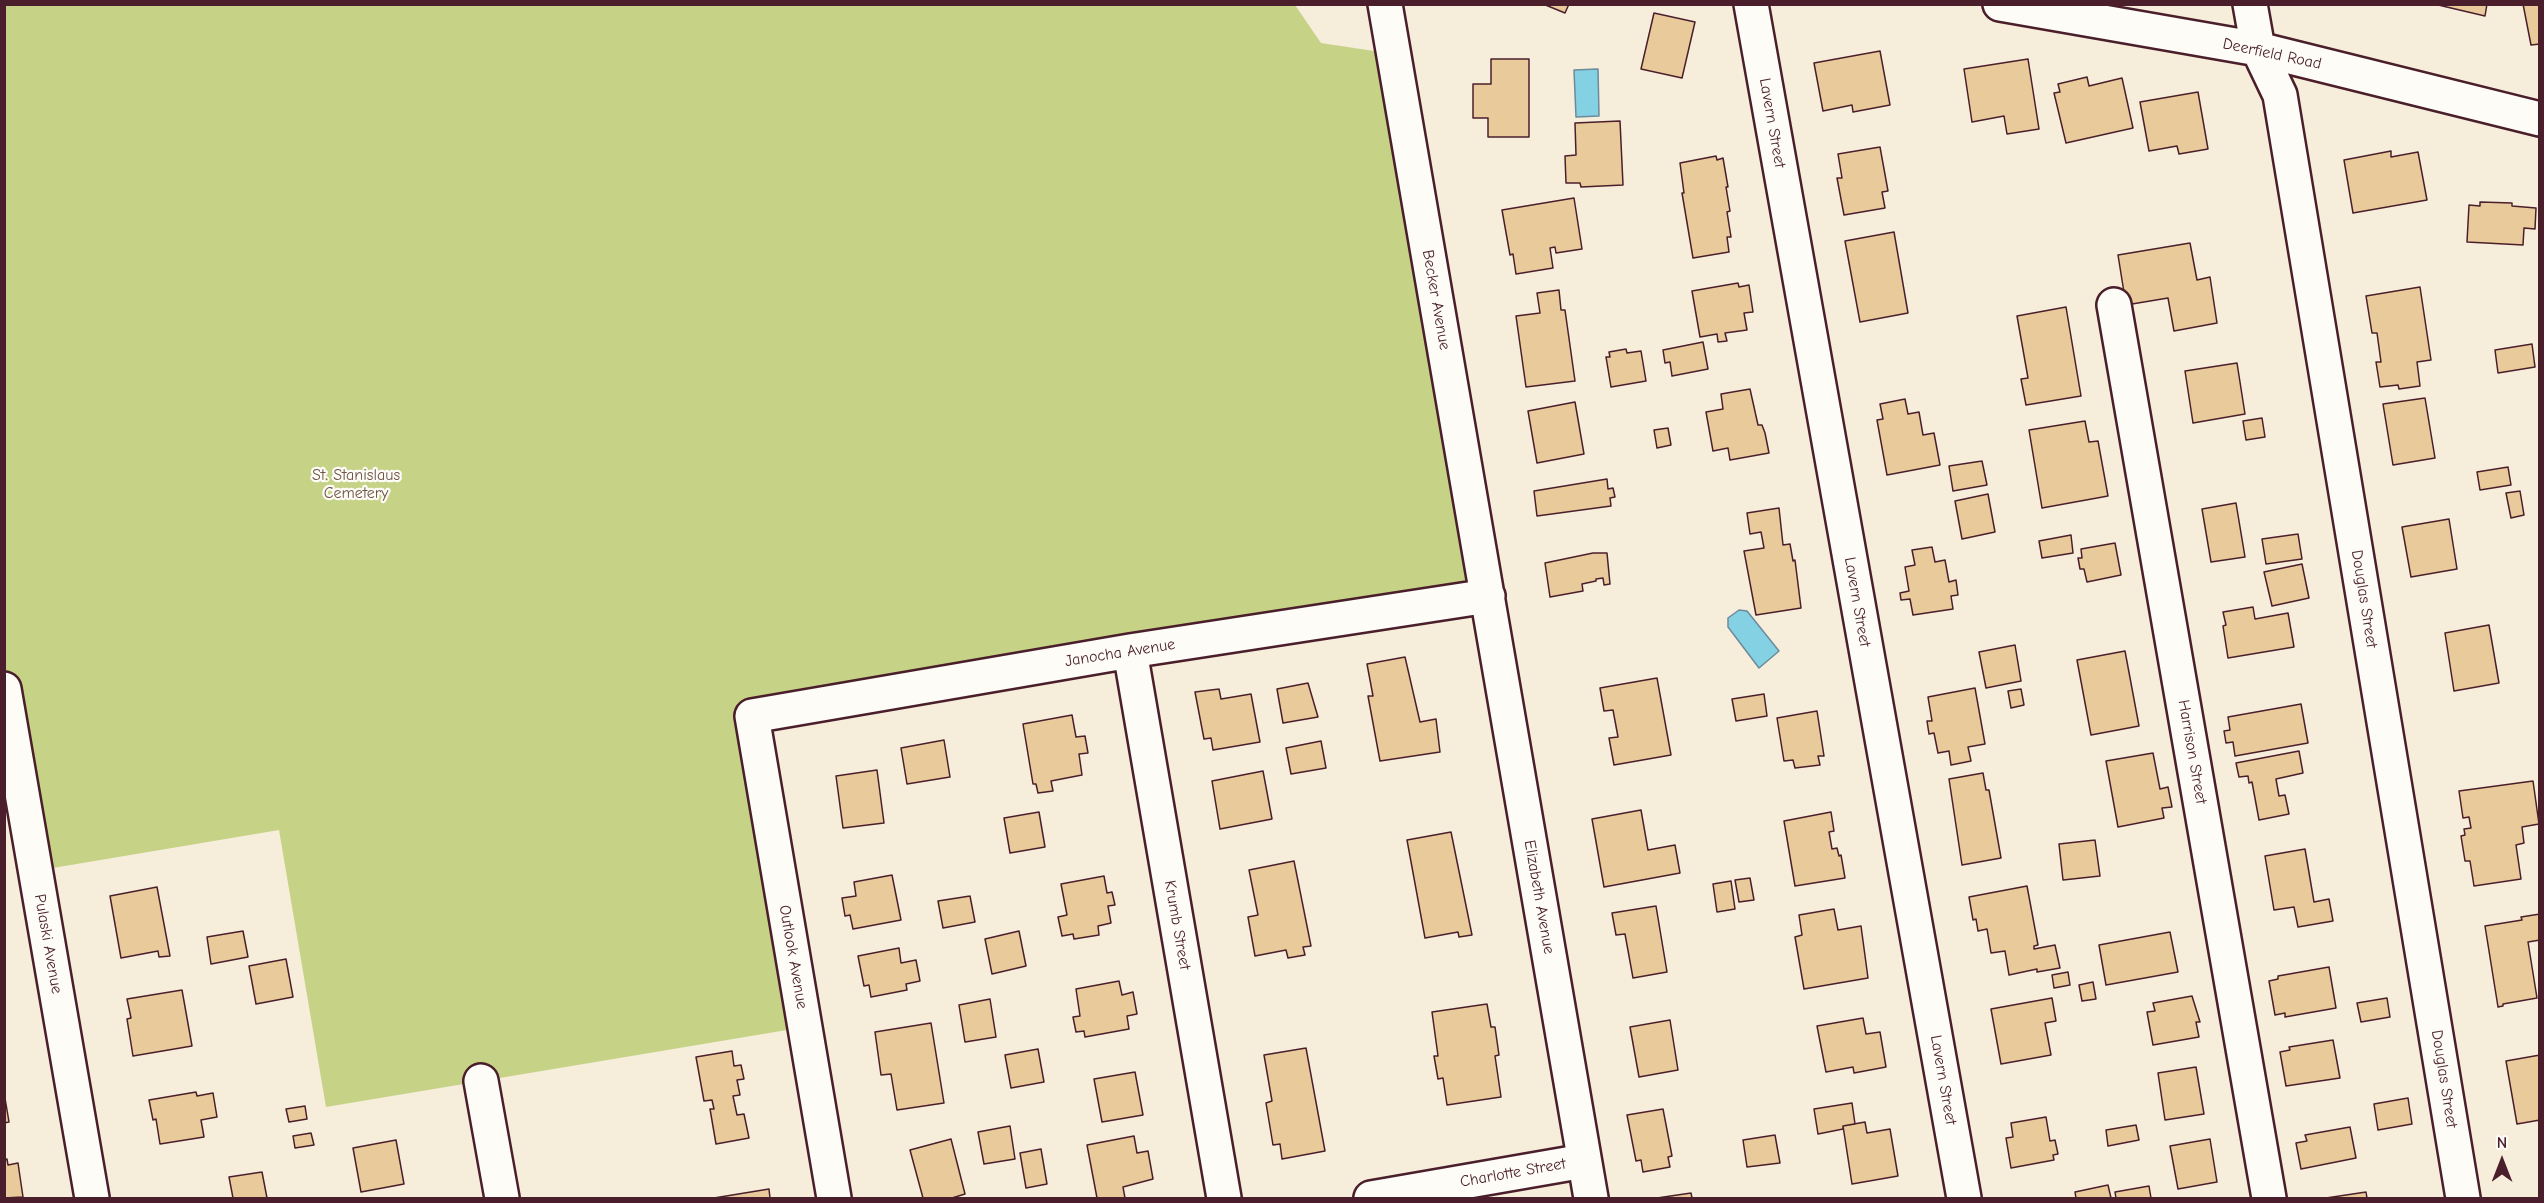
<!DOCTYPE html>
<style>
body{margin:0}
#map{position:relative;width:2544px;height:1203px;overflow:hidden;background:#f7eddb;font-family:"Comic Neue",sans-serif}
canvas{display:block}
.frame{position:absolute;inset:0;border:6px solid #4a1f2b;pointer-events:none}
.north{position:absolute;left:2472px;top:1131px;width:60px;height:60px;-webkit-text-stroke:4px #fdfcf7;paint-order:stroke;rotate:0deg;font-size:16px;font-weight:700;line-height:24px;text-align:center;color:#4a1f2b}
.north::after{content:'';display:block;margin:auto;width:21px;height:27px;background:#4a1f2b;clip-path:polygon(50% 0,100% 100%,50% 72%,0 100%)}
</style>
<div id="map">
<canvas width="2544" height="1203"></canvas>
<div class="frame"></div>
<div class="north">N</div>
</div>
<script>
const context = document.querySelector('canvas').getContext('2d');
context.lineJoin = 'round';
function fill(path, color) { context.fillStyle = color; context.fill(path, 'evenodd'); }
const shape = rows => new Path2D(rows.map(r => 'M' + r).join(''));
function stroke(path, color, width, dash) { context.strokeStyle = color; context.lineWidth = width; context.lineCap = dash ? 'butt' : 'round'; context.setLineDash(dash || []); context.stroke(path); }
function label(font, color, halo, rows, align = 'center') {
  context.font = font + ' "Comic Neue",sans-serif'; context.lineWidth = 4.5; context.setLineDash([]); context.textBaseline = 'middle'; context.strokeStyle = halo; context.fillStyle = color; for (const [text, x, y, turn = 0] of rows) {
    context.save(); context.translate(x, y); context.rotate((+turn || 0) * Math.PI / 180); context.textAlign = isNaN(turn) ? turn : align; if (halo) context.strokeText(text, 0, 0); context.fillText(text, 0, 0); context.restore();
  }
}
const green = shape([
 [4,5,1295,5,1321,43,1394,54,1488,596,753,715,805,1027,326,1107,279,830,35,871,4,689]
]);
const water = shape([
 [1598,69,1599,116,1576,117,1574,70,1598,69],
 [1739,610,1747,611,1779,651,1759,668,1728,627,1728,618,1739,610]
]);
const building = shape([
 [1543,4,1569,4,1565,13,1543,4],
 [2434,4,2487,4,2485,16,2434,4],
 [2523,4,2540,4,2540,44,2531,45,2523,4],
 [1654,13,1695,22,1682,78,1641,69,1654,13],
 [1880,51,1890,105,1853,112,1852,105,1823,111,1814,63,1880,51],
 [1491,59,1529,59,1529,137,1488,137,1488,118,1473,118,1473,84,1491,84,1491,59],
 [2028,59,2039,129,2007,134,2004,116,1972,122,1964,69,2028,59],
 [2087,77,2089,86,2122,78,2133,128,2066,143,2054,93,2060,92,2058,84,2087,77],
 [2198,92,2208,149,2179,154,2177,146,2149,151,2140,102,2198,92],
 [1620,121,1623,185,1581,187,1580,183,1566,183,1565,156,1576,155,1575,123,1620,121],
 [1880,147,1888,191,1882,192,1885,208,1844,215,1837,178,1842,178,1838,154,1880,147],
 [2391,151,2391,157,2418,152,2427,200,2353,213,2344,160,2391,151],
 [1716,156,1717,160,1723,158,1728,187,1726,187,1730,211,1727,212,1731,237,1727,237,1729,252,1693,258,1682,193,1684,193,1680,163,1716,156],
 [1574,198,1582,249,1556,253,1555,247,1550,248,1553,268,1516,274,1513,254,1510,255,1502,210,1574,198],
 [2480,202,2512,203,2512,206,2536,208,2535,229,2524,228,2523,245,2467,242,2469,205,2480,206,2480,202],
 [1894,232,1908,313,1860,322,1845,241,1894,232],
 [2190,243,2197,280,2210,277,2217,323,2174,331,2168,298,2126,305,2118,255,2190,243],
 [1738,283,1739,287,1749,285,1753,312,1744,313,1747,330,1725,333,1727,341,1718,342,1717,334,1700,337,1692,291,1738,283],
 [2420,287,2431,360,2417,362,2420,386,2399,389,2398,385,2380,387,2376,362,2381,362,2377,333,2372,333,2366,296,2420,287],
 [1559,290,1561,310,1565,310,1575,381,1526,387,1516,316,1540,313,1537,293,1559,290],
 [2066,307,2081,396,2026,405,2021,379,2028,378,2017,316,2066,307],
 [1703,342,1708,369,1672,376,1670,362,1665,363,1663,350,1703,342],
 [2532,344,2535,367,2498,373,2495,350,2532,344],
 [1626,349,1627,353,1641,351,1646,381,1611,387,1606,357,1610,357,1609,352,1626,349],
 [2237,363,2245,414,2193,423,2185,371,2237,363],
 [1750,389,1758,425,1762,425,1765,433,1769,453,1730,460,1728,448,1713,451,1706,412,1723,409,1721,394,1750,389],
 [2425,398,2435,458,2393,465,2383,404,2425,398],
 [1905,399,1908,414,1919,412,1923,435,1934,433,1940,465,1887,475,1877,420,1883,419,1880,404,1905,399],
 [1575,402,1584,454,1537,463,1528,411,1575,402],
 [2262,418,2265,437,2246,440,2243,421,2262,418],
 [2085,421,2089,442,2098,441,2108,496,2042,508,2029,430,2085,421],
 [1668,428,1671,445,1657,448,1654,430,1668,428],
 [1982,461,1987,485,1953,491,1949,466,1982,461],
 [2508,467,2511,485,2480,490,2477,472,2508,467],
 [1607,479,1608,489,1613,488,1615,497,1610,498,1611,506,1537,516,1534,491,1607,479],
 [2520,491,2524,515,2511,518,2506,493,2520,491],
 [1988,494,1995,532,1962,539,1955,501,1988,494],
 [2236,503,2245,557,2211,562,2202,509,2236,503],
 [1779,508,1783,545,1790,544,1793,561,1795,560,1801,608,1756,615,1744,551,1764,548,1761,532,1750,534,1747,513,1779,508],
 [2449,519,2457,569,2411,577,2402,527,2449,519],
 [2298,534,2302,559,2266,564,2262,539,2298,534],
 [2071,535,2073,553,2042,558,2039,541,2071,535],
 [2115,543,2121,575,2087,582,2084,569,2080,569,2078,558,2082,558,2081,549,2115,543],
 [1932,547,1935,562,1945,560,1949,582,1956,580,1958,595,1951,596,1953,609,1913,615,1910,599,1901,600,1900,593,1909,591,1905,567,1915,565,1912,550,1932,547],
 [1593,553,1607,553,1610,584,1604,585,1603,578,1596,579,1596,581,1582,584,1583,591,1550,597,1545,563,1593,553],
 [2302,564,2309,598,2272,606,2264,572,2302,564],
 [2253,607,2255,619,2288,613,2294,647,2228,658,2223,626,2226,625,2223,612,2253,607],
 [2489,625,2499,683,2454,691,2445,633,2489,625],
 [2015,645,2021,681,1986,688,1979,652,2015,645],
 [2125,651,2139,726,2091,735,2077,660,2125,651],
 [1405,657,1420,722,1436,719,1440,752,1380,761,1368,696,1373,696,1367,664,1405,657],
 [1657,678,1671,755,1614,765,1609,738,1618,737,1613,710,1604,711,1600,688,1657,678],
 [1308,683,1318,717,1283,723,1277,689,1308,683],
 [1975,688,1985,744,1968,747,1971,761,1951,765,1949,751,1938,753,1934,733,1929,734,1927,721,1932,721,1928,697,1975,688],
 [1219,689,1221,699,1251,694,1260,742,1213,750,1211,738,1204,739,1195,692,1219,689],
 [2021,689,2024,705,2011,708,2008,691,2021,689],
 [1764,694,1767,716,1736,721,1732,699,1764,694],
 [2301,704,2308,743,2235,756,2233,742,2226,743,2224,731,2230,730,2228,717,2301,704],
 [1817,711,1824,756,1818,756,1820,765,1795,768,1793,760,1784,761,1777,718,1817,711],
 [1072,715,1076,737,1085,736,1088,753,1079,754,1082,775,1051,781,1053,791,1038,793,1036,784,1033,784,1023,724,1072,715],
 [944,740,950,777,907,784,901,748,944,740],
 [1321,741,1326,768,1291,774,1286,748,1321,741],
 [2299,751,2303,773,2276,779,2279,796,2285,795,2289,814,2259,820,2252,782,2249,783,2248,776,2239,777,2236,763,2299,751],
 [2153,753,2160,789,2168,787,2172,807,2162,808,2164,818,2118,827,2106,761,2153,753],
 [877,770,884,823,843,828,836,776,877,770],
 [1263,771,1272,819,1220,829,1212,781,1263,771],
 [1983,773,1986,790,1989,790,2001,858,1962,865,1949,779,1983,773],
 [2533,781,2539,824,2522,827,2524,843,2516,845,2521,879,2474,886,2470,861,2465,861,2461,836,2465,835,2464,829,2471,828,2469,817,2463,818,2459,791,2533,781],
 [1641,810,1648,850,1675,845,1680,873,1604,887,1592,819,1641,810],
 [1039,812,1045,847,1010,853,1004,818,1039,812],
 [1831,812,1834,831,1829,832,1832,849,1837,848,1839,856,1841,855,1845,878,1795,886,1784,821,1831,812],
 [1451,832,1472,935,1459,937,1458,932,1425,938,1407,840,1451,832],
 [2095,840,2100,876,2063,880,2059,844,2095,840],
 [2305,849,2314,902,2329,899,2333,921,2298,927,2294,907,2274,910,2265,856,2305,849],
 [1294,861,1311,946,1303,947,1305,955,1288,958,1286,950,1255,956,1248,917,1258,915,1249,870,1294,861],
 [892,875,901,920,853,929,850,915,845,916,842,898,856,896,854,882,892,875],
 [1104,876,1107,893,1112,892,1115,905,1108,906,1111,923,1098,926,1099,935,1074,939,1073,934,1062,936,1058,917,1067,915,1061,884,1104,876],
 [1750,878,1754,900,1739,902,1735,880,1750,878],
 [1731,881,1735,909,1717,912,1713,884,1731,881],
 [2027,886,2038,945,2034,946,2034,949,2055,945,2060,968,2037,972,2037,969,2009,975,2005,951,1991,953,1987,929,1978,931,1976,919,1973,920,1969,897,2027,886],
 [157,887,170,956,159,957,158,951,121,958,110,896,157,887],
 [970,896,975,922,943,928,938,901,970,896],
 [1656,906,1667,972,1633,978,1625,934,1616,935,1612,913,1656,906],
 [1834,909,1838,930,1861,926,1868,978,1804,989,1795,937,1802,935,1799,915,1834,909],
 [2540,914,2540,940,2528,942,2537,998,2503,1004,2503,1006,2498,1007,2485,926,2522,920,2521,917,2540,914],
 [243,931,248,957,211,964,207,937,243,931],
 [1019,931,1026,966,992,974,985,939,1019,931],
 [2170,932,2178,972,2106,985,2099,945,2170,932],
 [899,948,901,963,916,960,920,981,906,984,907,990,871,997,869,985,864,986,858,956,899,948],
 [286,959,293,997,256,1004,249,966,286,959],
 [2329,967,2336,1008,2285,1017,2285,1013,2275,1015,2269,981,2278,979,2278,976,2329,967],
 [2068,972,2070,985,2054,988,2052,975,2068,972],
 [1119,981,1122,995,1133,992,1137,1014,1127,1016,1129,1029,1085,1037,1084,1031,1076,1032,1073,1017,1080,1016,1076,989,1119,981],
 [2093,982,2096,999,2082,1001,2079,985,2093,982],
 [182,990,192,1046,133,1056,127,1019,131,1018,127,999,182,990],
 [2192,996,2200,1022,2196,1022,2199,1037,2153,1045,2147,1012,2155,1011,2153,1003,2192,996],
 [2052,998,2056,1021,2045,1023,2051,1055,2001,1064,1991,1009,2052,998],
 [2387,998,2390,1017,2361,1022,2357,1003,2387,998],
 [990,999,996,1037,965,1042,959,1005,990,999],
 [1487,1004,1491,1027,1495,1027,1499,1055,1495,1056,1501,1097,1447,1105,1443,1078,1438,1079,1434,1056,1438,1056,1432,1012,1487,1004],
 [1863,1018,1866,1034,1880,1032,1886,1067,1854,1073,1853,1067,1826,1072,1817,1026,1863,1018],
 [1670,1020,1678,1070,1639,1077,1630,1027,1670,1020],
 [931,1023,944,1103,897,1110,891,1074,881,1075,875,1032,931,1023],
 [2333,1040,2340,1078,2286,1086,2280,1052,2290,1050,2289,1047,2333,1040],
 [1306,1048,1325,1151,1282,1159,1280,1144,1273,1145,1266,1103,1272,1101,1264,1055,1306,1048],
 [1038,1049,1044,1082,1011,1088,1005,1055,1038,1049],
 [732,1051,734,1066,741,1065,744,1079,737,1080,740,1095,733,1096,737,1115,744,1114,749,1138,716,1144,710,1109,714,1109,712,1100,704,1101,696,1057,732,1051],
 [2540,1055,2540,1120,2517,1124,2506,1061,2540,1055],
 [2196,1067,2204,1114,2165,1120,2158,1073,2196,1067],
 [1135,1072,1143,1115,1102,1122,1094,1079,1135,1072],
 [4,1092,9,1122,4,1123,4,1092],
 [196,1092,197,1096,213,1093,217,1117,201,1120,204,1137,160,1144,156,1119,153,1120,149,1100,196,1092],
 [2408,1098,2412,1124,2378,1130,2374,1104,2408,1098],
 [1852,1103,1855,1124,1843,1126,1843,1129,1818,1134,1814,1109,1852,1103],
 [305,1106,307,1119,289,1122,286,1109,305,1106],
 [1663,1109,1672,1156,1668,1157,1670,1167,1643,1172,1641,1160,1636,1161,1627,1115,1663,1109],
 [2046,1117,2050,1141,2055,1140,2058,1154,2053,1155,2054,1160,2011,1168,2006,1138,2013,1137,2011,1123,2046,1117],
 [1865,1122,1867,1133,1890,1129,1898,1176,1852,1184,1843,1126,1865,1122],
 [2136,1125,2139,1140,2108,1146,2106,1130,2136,1125],
 [1010,1126,1015,1159,984,1164,978,1132,1010,1126],
 [2350,1127,2356,1158,2301,1169,2296,1143,2307,1141,2305,1135,2350,1127],
 [311,1133,314,1145,295,1148,293,1136,311,1133],
 [1775,1135,1780,1163,1747,1167,1743,1140,1775,1135],
 [1134,1136,1137,1153,1148,1151,1153,1179,1123,1187,1125,1198,1097,1198,1087,1145,1134,1136],
 [951,1139,965,1194,952,1198,923,1198,910,1150,951,1139],
 [2210,1139,2217,1182,2178,1189,2170,1146,2210,1139],
 [396,1140,404,1184,361,1192,353,1148,396,1140],
 [1041,1149,1047,1184,1026,1188,1020,1153,1041,1149],
 [7,1159,8,1165,18,1163,23,1197,4,1198,4,1160,7,1159],
 [262,1172,267,1198,233,1198,229,1177,262,1172],
 [2108,1185,2111,1198,2076,1198,2075,1192,2108,1185],
 [2149,1186,2151,1198,2116,1198,2115,1192,2149,1186],
 [769,1189,770,1198,714,1198,769,1189],
 [2366,1192,2367,1198,2326,1198,2366,1192],
 [1691,1193,1692,1198,1657,1198,1691,1193]
]);
const street = shape([
 [1385,4,1591,1198],
 [1751,4,1964,1198],
 [2000,4,2258,49,2540,119],
 [2250,4,2258,49,2280,95,2463,1198],
 [2114,305,2269,1198],
 [1130,651,1224,1198],
 [4,689,92,1198],
 [481,1081,502,1198],
 [834,1198,752,716,1130,651,1488,596],
 [1371,1198,1584,1161]
]);
const streetNames = [
 ["Deerfield Road",2272,54,12],
 ["Lavern Street",1772,123,80],
 ["Becker Avenue",1436,300,80],
 ["Douglas Street",2364,599,81],
 ["Lavern Street",1857,602,80],
 ["Janocha Avenue",1120,653,-9],
 ["Harrison Street",2192,752,80],
 ["Elizabeth Avenue",1539,897,80],
 ["Krumb Street",1177,925,80],
 ["Pulaski Avenue",48,944,80],
 ["Outlook Avenue",793,957,80],
 ["Douglas Street",2444,1079,81],
 ["Lavern Street",1943,1080,80],
 ["Charlotte Street",1513,1173,-10]
];
const parkNames = [
 ["St. Stanislaus",356,475],
 ["Cemetery",356,493]
];
fill(green, '#c6d387');
fill(water, '#85d1e4');
stroke(water, '#6d8a9a', 1.5);
fill(building, '#e8ca9b');
stroke(building, '#4a1f2b', 1.5);
stroke(street, '#4a1f2b', 38);
stroke(street, '#fdfcf7', 33);
label('16px', '#4a1f2b', '#fdfcf7', streetNames);
label('16px', '#6f5547', '#fdfcf7', parkNames);
</script>
